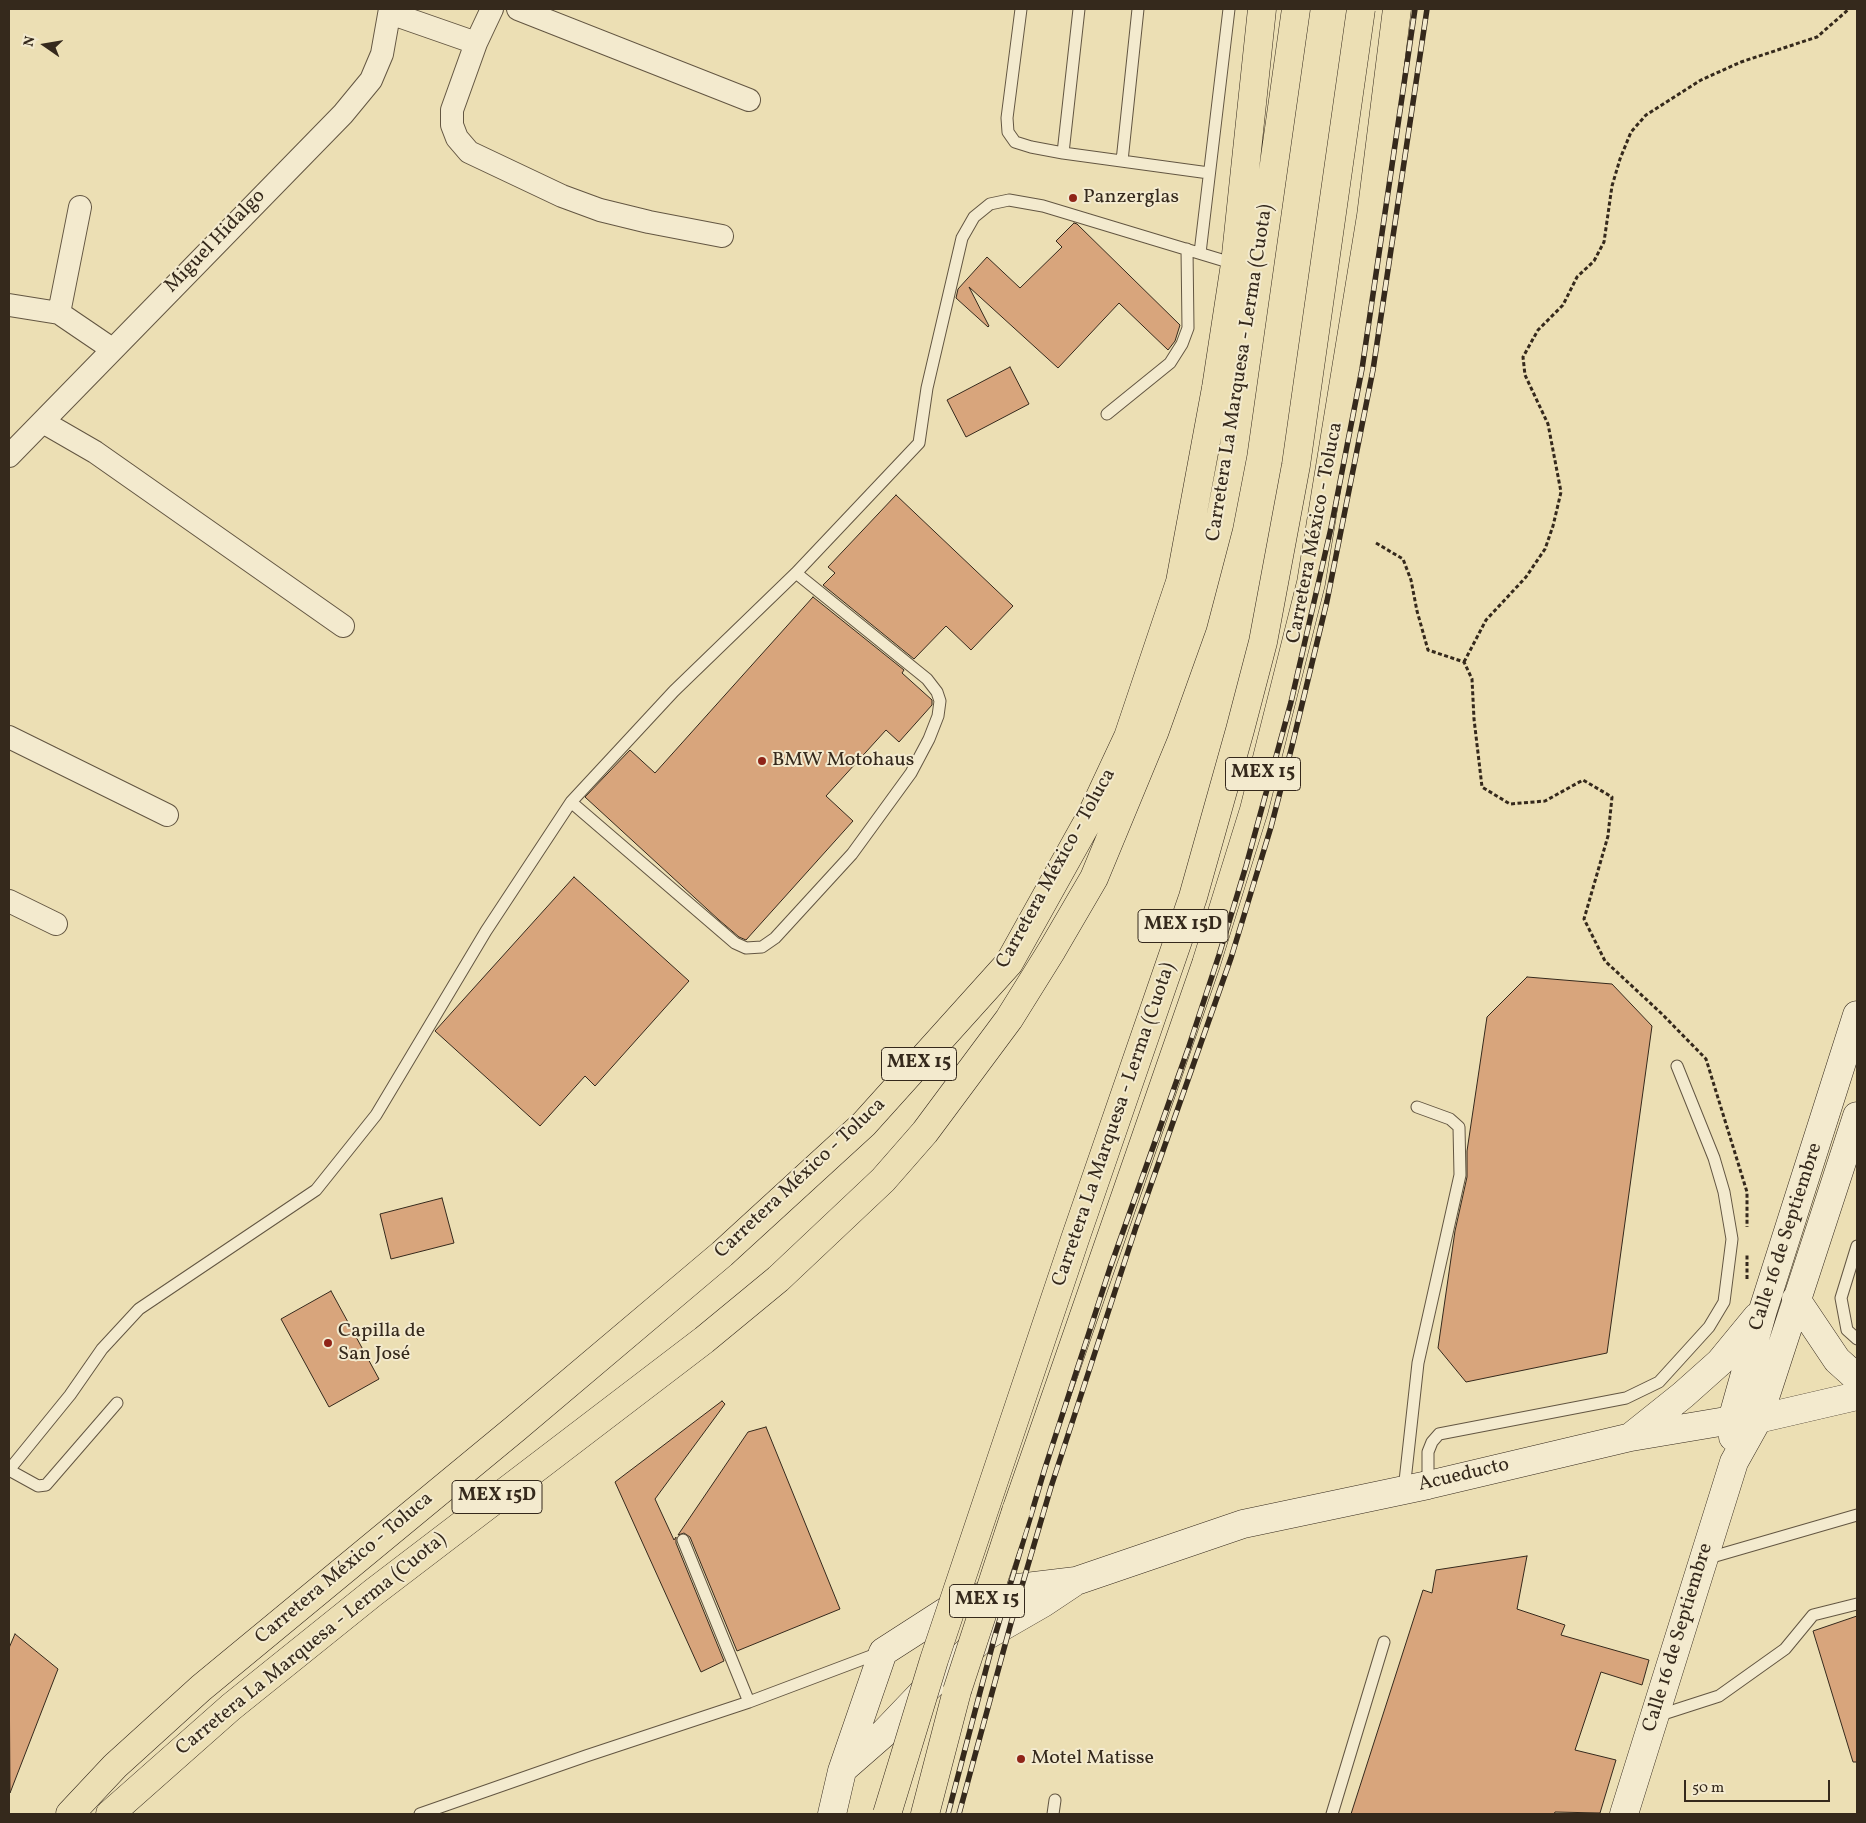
<!DOCTYPE html>
<meta charset="utf-8">
<style>
body{margin:0}
#map{position:relative;width:1866px;height:1823px;overflow:hidden;background:#ecdfb4;font-family:Vollkorn,serif}
canvas{display:block}
.frame{position:absolute;inset:0;border:10px solid #35291c;pointer-events:none}
.north{position:absolute;left:20px;top:20px;width:50px;height:50px;-webkit-text-stroke:4px #f3eace;paint-order:stroke;rotate:283deg;font-size:14px;font-weight:700;line-height:20px;text-align:center;color:#35291c}
.north::after{content:'';display:block;margin:auto;width:18px;height:22px;background:#35291c;clip-path:polygon(50% 0,100% 100%,50% 72%,0 100%)}
.scale{position:absolute;left:1684px;top:1780px;width:146px;height:22px;box-sizing:border-box;border:2px solid #35291c;border-top:0;padding-left:6px;font-size:15px;line-height:18px;white-space:nowrap;color:#35291c;-webkit-text-stroke:4px #f3eace;paint-order:stroke}
</style>
<div id="map">
<canvas width="1866" height="1823"></canvas>
<div class="frame"></div>
<div class="north">N</div>
<div class="scale">50 m</div>
</div>
<script>
const context = document.querySelector('canvas').getContext('2d');
context.lineJoin = 'round';
function fill(path, color) { context.fillStyle = color; context.fill(path, 'evenodd'); }
const shape = rows => new Path2D(rows.map(r => 'M' + r).join(''));
function stroke(path, color, width, dash) { context.strokeStyle = color; context.lineWidth = width; context.lineCap = dash ? 'butt' : 'round'; context.setLineDash(dash || []); context.stroke(path); }
function label(font, color, halo, rows, align = 'center') {
  context.font = font + ' Vollkorn,serif'; context.lineWidth = 4; context.setLineDash([]); context.textBaseline = 'middle'; context.strokeStyle = halo; context.fillStyle = color; for (const [text, x, y, turn = 0] of rows) {
    context.save(); context.translate(x, y); context.rotate((+turn || 0) * Math.PI / 180); context.textAlign = isNaN(turn) ? turn : align; if (halo) context.strokeText(text, 0, 0); context.fillText(text, 0, 0); context.restore();
  }
}
const building = shape([
 [1074,223,1077,224,1180,325,1175,341,1168,350,1119,303,1058,368,969,287,989,326,988,327,956,298,958,289,987,257,1020,288,1062,247,1056,241,1074,223],
 [1010,367,1029,404,966,437,947,400,1010,367],
 [896,495,1013,606,971,650,946,626,914,659,823,585,835,573,828,567,896,495],
 [813,597,904,670,902,673,932,700,932,705,899,742,886,730,826,796,853,821,746,940,739,937,719,920,585,797,630,750,655,773,813,597],
 [574,877,689,981,595,1086,585,1076,540,1126,435,1031,574,877],
 [1527,977,1612,984,1652,1026,1607,1353,1466,1382,1438,1348,1455,1231,1467,1177,1467,1151,1487,1017,1527,977],
 [442,1198,454,1243,391,1259,380,1214,442,1198],
 [331,1291,379,1379,329,1407,281,1319,331,1291],
 [722,1401,725,1404,655,1499,674,1540,676,1537,676,1543,724,1661,701,1672,615,1482,722,1401],
 [766,1427,840,1609,737,1651,690,1537,684,1533,678,1535,748,1432,766,1427],
 [1527,1556,1517,1609,1565,1625,1561,1635,1649,1660,1642,1685,1601,1672,1575,1750,1616,1760,1600,1813,1555,1812,1554,1814,1351,1814,1423,1590,1432,1593,1436,1570,1527,1556],
 [1857,1616,1857,1762,1853,1762,1813,1631,1857,1616],
 [15,1634,58,1669,10,1793,9,1648,15,1634]
]);
const path = shape([
 [1376,543,1403,559,1411,580,1417,611,1428,650,1464,662,1472,679,1474,719,1482,787,1510,804,1545,801,1583,780,1612,797,1608,836,1584,919,1605,961,1662,1014,1706,1059,1747,1192,1747,1227],
 [1464,662,1486,620,1526,577,1545,549,1553,526,1561,492,1548,424,1525,375,1523,357,1538,330,1563,305,1577,277,1594,261,1604,242,1612,186,1620,159,1631,132,1646,115,1701,80,1741,62,1817,37,1849,9],
 [1747,1279,1747,1253]
]);
const lane = shape([
 [1021,9,1007,118,1008,132,1015,142,1031,147,1063,153,1209,173],
 [1063,153,1079,9],
 [1122,161,1138,9],
 [1200,253,1229,9],
 [1107,414,1170,363,1182,344,1188,328,1187,249],
 [571,802,674,691,796,573,919,443,927,388,962,238,974,217,990,204,1009,200,1043,206,1235,264],
 [1857,1246,1841,1298,1847,1330,1857,1339],
 [9,1470,70,1395,102,1349,139,1309,316,1190,376,1115,486,931,571,802,735,943,746,948,762,947,775,938,852,854,911,773,929,739,938,716,940,701,937,692,927,679,796,573],
 [9,1470,38,1486,46,1485,117,1403],
 [1428,1485,1428,1452,1432,1442,1439,1434,1626,1398,1659,1382,1709,1327,1724,1302,1732,1239,1724,1192,1714,1158,1677,1066],
 [1404,1490,1418,1363,1460,1175,1459,1127,1450,1119,1417,1107],
 [683,1540,749,1702],
 [1705,1559,1857,1515],
 [1657,1716,1719,1696,1785,1649,1813,1615,1857,1604],
 [420,1814,586,1756,749,1702,879,1653],
 [1053,1814,1055,1800],
 [1332,1814,1384,1642]
]);
const street = shape([
 [492,9,476,43,452,110,452,125,457,138,469,152,562,196,600,210,649,222,722,236],
 [518,9,749,100],
 [390,13,476,43],
 [9,305,59,313,112,349],
 [59,313,80,207],
 [43,422,95,452,343,626],
 [9,456,343,114,371,80,382,54,390,9],
 [9,737,167,815],
 [9,901,56,924]
]);
const secondary = shape([
 [1796,1299,1837,1360,1857,1378],
 [1633,1435,1683,1395,1720,1362,1757,1317],
 [1733,1437,1732,1420,1763,1310,1857,1015],
 [843,1769,883,1734,925,1690,984,1637,1043,1603,1073,1583],
 [832,1814,842,1771,883,1652,956,1605,1001,1590,1076,1581,1243,1524,1428,1485,1631,1437,1732,1420,1758,1419,1857,1396],
 [1624,1814,1734,1462,1758,1419,1857,1116]
]);
const highway = shape([
 [1016,1511,1206,964,1254,810,1311,583,1371,216,1397,9],
 [70,1814,115,1766,201,1688,516,1428,722,1254,864,1124,1009,963,1092,814,1128,737,1180,582,1216,388,1235,264,1262,9],
 [110,1814,231,1707,374,1592,704,1340,778,1279,883,1180,925,1132,1009,1019,1052,950,1094,878,1154,733,1193,624,1219,525,1233,453,1296,9],
 [925,1814,957,1691]
]);
const rail = shape([
 [948,1814,994,1639,1045,1468,1110,1268,1188,1049,1219,955,1246,866,1291,702,1331,528,1362,369,1415,9],
 [959,1814,1011,1623,1051,1487,1136,1227,1231,958,1271,827,1292,746,1327,601,1373,370,1427,9]
]);
const primaryBridge = shape([
 [957,1691,1016,1511]
]);
const highwayBridge = shape([
 [887,1814,934,1660,1075,1239,1193,897,1240,730,1263,642,1296,465,1361,9]
]);
const markers = [
 [1073,198,5,"#8f2418"],
 [762,761,5,"#8f2418"],
 [328,1343,5,"#8f2418"],
 [1021,1759,5,"#8f2418"]
];
const shields = [
 [1263,774,75],
 [1183,926,90],
 [919,1064,75],
 [497,1497,90],
 [987,1601,75]
];
const shieldNames = [
 ["MEX 15",1263,774],
 ["MEX 15D",1183,926],
 ["MEX 15",919,1064],
 ["MEX 15D",497,1497],
 ["MEX 15",987,1601]
];
const poiNames = [
 ["Panzerglas",1083,198],
 ["BMW Motohaus",772,761],
 ["Capilla de",338,1332],
 ["San José",338,1355],
 ["Motel Matisse",1031,1759]
];
const streetNames = [
 ["Miguel Hidalgo",216,242,-46],
 ["Carretera La Marquesa - Lerma (Cuota)",1241,373,-81],
 ["Carretera México - Toluca",1316,533,-79],
 ["Carretera México - Toluca",1057,869,-61],
 ["Carretera La Marquesa - Lerma (Cuota)",1115,1125,-71],
 ["Carretera México - Toluca",801,1179,-43],
 ["Calle 16 de Septiembre",1787,1237,-72],
 ["Acueducto",1464,1476,-13],
 ["Carretera México - Toluca",345,1569,-40],
 ["Calle 16 de Septiembre",1679,1638,-73],
 ["Carretera La Marquesa - Lerma (Cuota)",312,1645,-39]
];
fill(building, '#d8a57c');
stroke(building, '#35291c', 1);
stroke(lane, '#635642', 13);
stroke(street, '#635642', 24);
stroke(secondary, '#35291c', 29);
stroke(highway, '#35291c', 29);
stroke(path, '#35291c', 3, [4, 2.5]);
stroke(lane, '#f3eace', 11);
stroke(street, '#f3eace', 22);
stroke(secondary, '#f3eace', 28);
stroke(highway, '#ecdfb4', 28);
stroke(rail, '#35291c', 5.5);
stroke(rail, '#f3eace', 4, [11]);
stroke(primaryBridge, '#35291c', 29, []);
stroke(highwayBridge, '#35291c', 29, []);
stroke(primaryBridge, '#ecdfb4', 28);
stroke(highwayBridge, '#ecdfb4', 28);
for (const [x, y, r, color] of markers) { const dot = new Path2D(); dot.arc(x, y, r, 0, 2 * Math.PI); context.fillStyle = color; context.fill(dot); stroke(dot, '#f3eace', 2); }
for (const [x, y, w] of shields) { const box = new Path2D(); box.roundRect(x - w / 2, y - 16.5, w, 33, 4); context.fillStyle = '#f3eace'; context.fill(box); stroke(box, '#35291c', 1); }
label('bold 19px', '#35291c', null, shieldNames);
label('20px', '#35291c', '#f3eace', poiNames, 'left');
label('20px', '#35291c', '#f3eace', streetNames);
</script>
